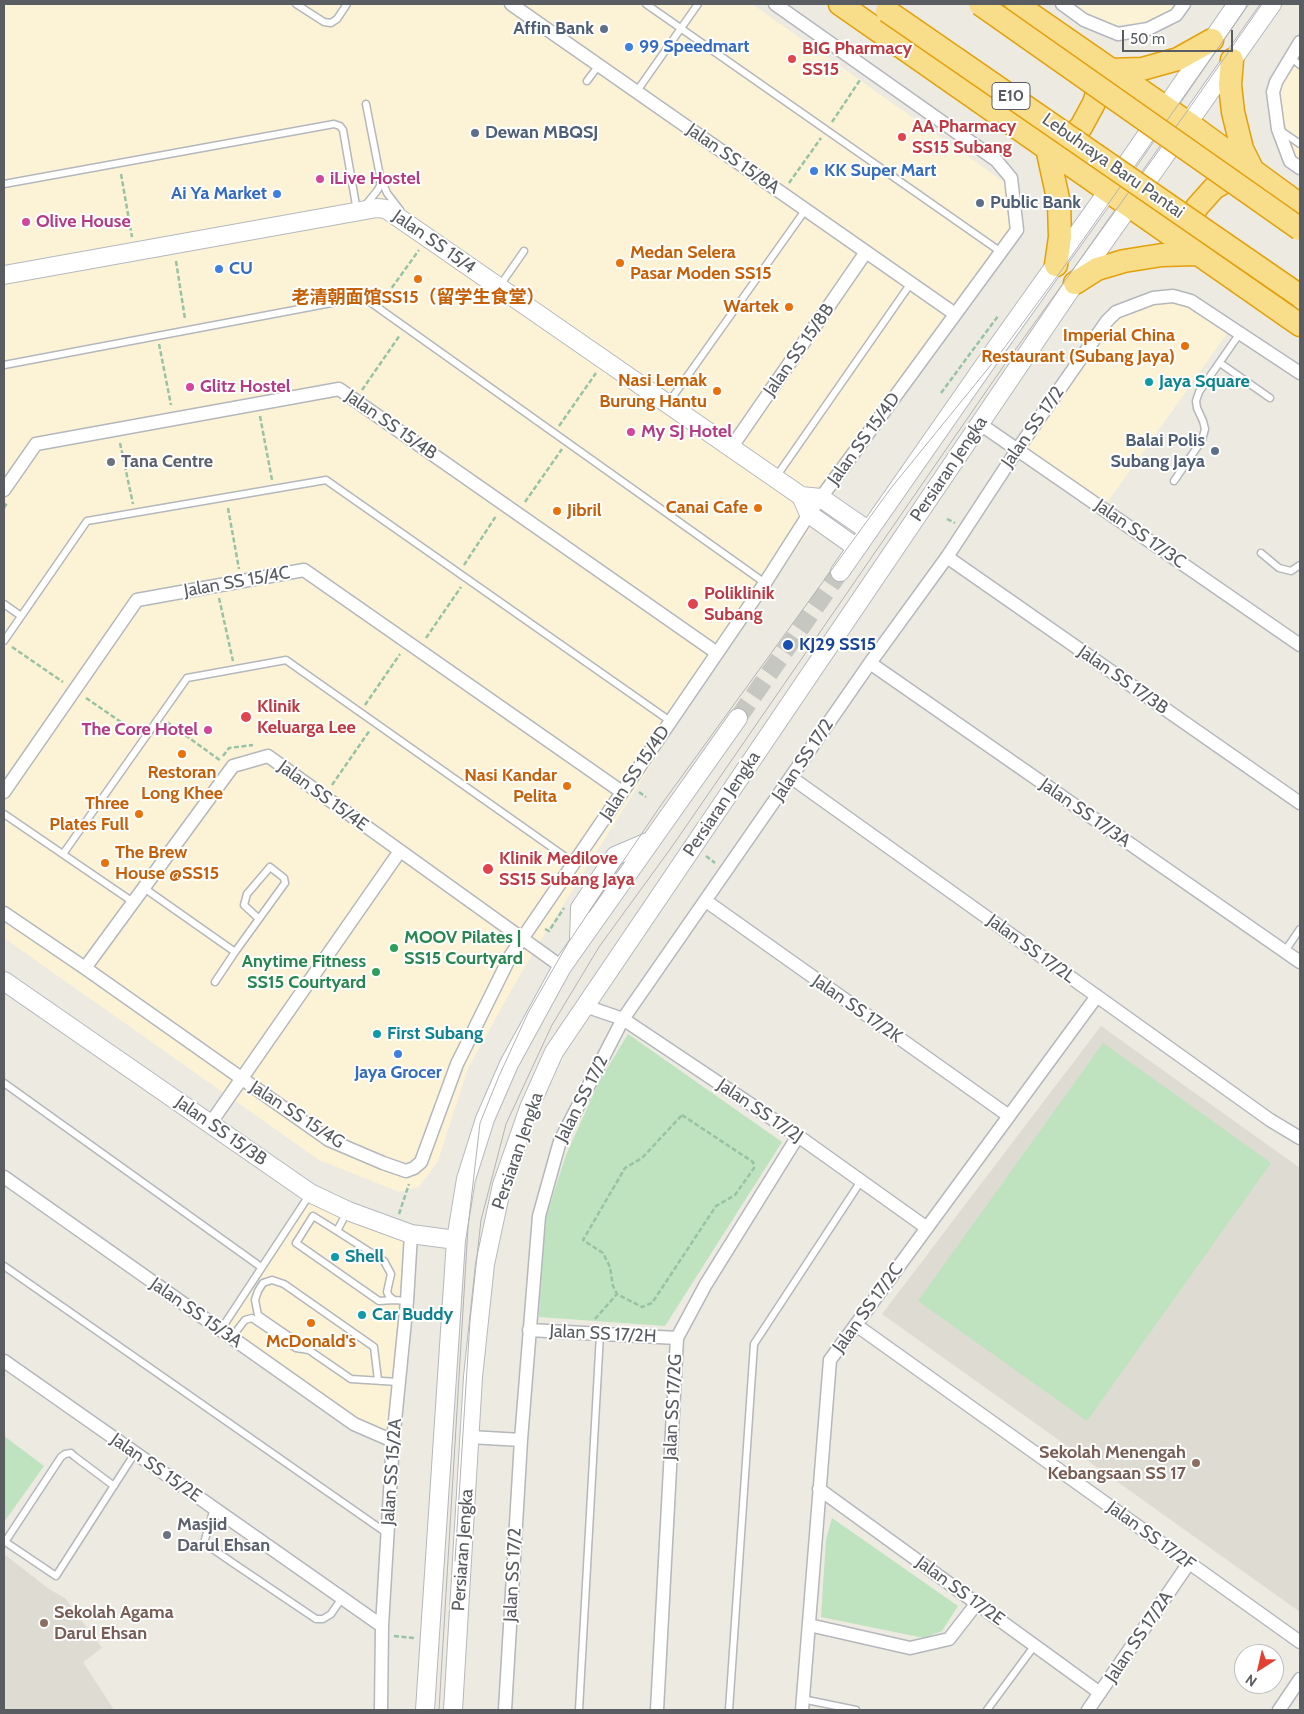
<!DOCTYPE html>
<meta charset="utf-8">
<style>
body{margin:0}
#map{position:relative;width:1304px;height:1714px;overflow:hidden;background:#eceae1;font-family:Cabin,sans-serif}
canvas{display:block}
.frame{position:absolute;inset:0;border:5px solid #595d61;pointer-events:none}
.north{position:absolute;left:1234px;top:1644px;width:50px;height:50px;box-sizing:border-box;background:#fff;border:1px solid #bdbec0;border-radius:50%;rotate:215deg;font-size:14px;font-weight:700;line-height:20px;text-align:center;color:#595d61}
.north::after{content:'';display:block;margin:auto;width:18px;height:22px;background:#e24031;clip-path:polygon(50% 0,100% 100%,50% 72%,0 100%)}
.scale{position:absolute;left:1122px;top:30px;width:111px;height:22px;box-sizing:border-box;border:2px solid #595d61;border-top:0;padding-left:6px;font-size:15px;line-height:18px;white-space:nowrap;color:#595d61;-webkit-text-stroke:4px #fff;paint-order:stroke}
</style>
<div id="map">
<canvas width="1304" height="1714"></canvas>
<div class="frame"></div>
<div class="north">N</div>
<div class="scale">50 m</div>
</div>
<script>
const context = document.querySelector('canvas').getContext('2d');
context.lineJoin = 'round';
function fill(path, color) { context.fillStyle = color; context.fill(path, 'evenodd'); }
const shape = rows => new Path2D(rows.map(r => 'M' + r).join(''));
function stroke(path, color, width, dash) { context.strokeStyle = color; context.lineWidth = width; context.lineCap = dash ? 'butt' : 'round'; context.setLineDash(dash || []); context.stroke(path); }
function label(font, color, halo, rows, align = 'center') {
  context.font = font + ' Cabin,"Noto Sans SC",sans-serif'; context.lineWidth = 4; context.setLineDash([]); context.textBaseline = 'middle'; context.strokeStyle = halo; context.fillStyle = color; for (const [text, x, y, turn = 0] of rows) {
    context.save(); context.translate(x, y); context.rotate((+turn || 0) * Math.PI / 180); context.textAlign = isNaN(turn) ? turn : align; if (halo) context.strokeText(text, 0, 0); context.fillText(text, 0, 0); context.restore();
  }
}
const commercial = shape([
 [4,4,752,4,1004,182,1010,236,677,724,525,966,468,1068,438,1161,419,1187,399,1192,319,1160,4,938],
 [1072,4,1174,4,1171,9,1144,23,1116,25,1087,15],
 [1292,61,1300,67,1300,164,1294,160,1276,88],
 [1173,302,1189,307,1228,332,1107,503,1027,448,1113,323,1121,314,1154,304],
 [309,1202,355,1223,405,1242,387,1434,357,1421,227,1329]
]);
const education = shape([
 [1101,1026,1300,1168,1300,1612,882,1314],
 [4,1554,49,1589,65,1598,102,1648,83,1662,114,1710,4,1710]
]);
const green = shape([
 [628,1034,782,1142,665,1326,539,1317,543,1226,566,1155,599,1082],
 [1103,1043,1271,1163,1087,1421,918,1301],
 [4,1436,44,1466,4,1522],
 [832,1518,958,1606,942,1631,924,1638,821,1617,826,1540]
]);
const secondaryTunnel = shape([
 [738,718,840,572]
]);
const path = shape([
 [832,122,860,80],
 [121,174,132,237],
 [789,183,821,138],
 [176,261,185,319],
 [383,300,419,250],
 [159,344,171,405],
 [362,390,400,335],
 [941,393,998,316],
 [260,416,272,480],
 [559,426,596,373],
 [120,443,133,504],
 [525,502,562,449],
 [4,508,7,503],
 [228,508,239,569],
 [947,519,955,523],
 [464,565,496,516],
 [219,598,233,661],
 [426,638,461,587],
 [12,647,63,682],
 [86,698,137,733],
 [365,705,400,654],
 [167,722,221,761],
 [223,756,229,748,253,745],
 [332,785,370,730],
 [639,792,646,797],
 [706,856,715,863],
 [545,929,549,931,564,908],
 [682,1115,753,1162,754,1168,735,1195,716,1206,652,1303,642,1307,617,1294,613,1286,610,1267,603,1253,583,1240,625,1168,642,1158,682,1115],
 [399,1214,409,1184],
 [595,1319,617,1294],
 [394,1636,414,1638]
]);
const lane = shape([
 [296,4,324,22,331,23,337,19,347,4],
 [646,4,1001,252],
 [1290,57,1300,65],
 [587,81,599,65],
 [637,91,698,4],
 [366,104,380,176,387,193,400,210],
 [1281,131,1300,144],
 [4,184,334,124,340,126,343,130,357,211],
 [364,207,377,191,380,186,380,180],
 [499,287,524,251],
 [1220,363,1270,398],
 [4,365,363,297,765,583],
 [669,402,806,209],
 [776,477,911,283],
 [1174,481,1202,440,1205,429,1203,421,1197,408,1196,401,1199,392,1240,333],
 [1261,553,1279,568,1291,571,1300,565],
 [4,604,21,616],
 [4,641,87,521,326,480,670,721],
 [4,814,133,902],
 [63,854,187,678,286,660,574,863],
 [144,888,235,952,285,883,284,878,270,867,247,894,244,905,259,919],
 [1285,951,1300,929],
 [215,982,235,952],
 [4,1083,261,1267],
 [347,1212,337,1231,384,1261,391,1274,387,1292,389,1296,394,1300,407,1301],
 [337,1231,313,1216,296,1243,379,1301,394,1300],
 [4,1266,388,1534],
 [220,1331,310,1194],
 [231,1338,245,1320,252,1318,296,1348,309,1350],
 [378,1380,374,1347,284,1284,272,1280,263,1283,258,1291,255,1300,258,1315,351,1379,398,1382],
 [214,1508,204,1543,233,1563,316,1619,323,1619,331,1614,342,1598],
 [4,1541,56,1576,135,1453],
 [5,1542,61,1457,65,1454,71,1453,74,1456,114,1486],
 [802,1699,856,1710],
 [579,1710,600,1334],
 [729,1710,754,1344,861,1181],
 [987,1710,1035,1645]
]);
const street = shape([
 [511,4,955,314],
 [1062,4,1084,20,1118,34,1148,29,1176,15,1184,4],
 [1300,42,1276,82,1273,92,1278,129,1290,161,1300,168],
 [980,424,1300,645],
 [731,448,866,252],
 [4,490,36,444,339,389,717,653],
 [947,557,1300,803],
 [870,663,1300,962],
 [792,778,1270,1120,1300,1138],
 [4,792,137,600,304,570,622,792],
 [706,901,1009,1116],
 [4,913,85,968,329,1140,383,1163,406,1171,414,1168,421,1162,457,1064,511,955,765,583,809,514,1017,230,1011,178,996,160,775,4],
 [85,968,233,766,268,756,562,967],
 [585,1006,623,1019,798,1136,927,1228],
 [210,1124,400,851],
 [4,1177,354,1424,393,1441],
 [856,1325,1300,1642],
 [529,1330,677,1338],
 [4,1361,382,1626],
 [470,1437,521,1440],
 [819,1489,1100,1693],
 [809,1625,910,1648,949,1639,977,1603],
 [381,1710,382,1626,393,1441,407,1301,411,1234],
 [505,1710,521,1440,539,1216,560,1141,623,1019,870,663,947,557,1017,450,1107,321,1116,312,1153,298,1173,296,1191,301,1300,373],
 [657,1710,677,1338,706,1284,798,1136],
 [802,1710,830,1360,1097,996],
 [1088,1710,1189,1563],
 [1279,1710,1300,1679]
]);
const secondary = shape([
 [4,275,377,208,386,209,801,496,821,498,869,531],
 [801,496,809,514,857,548],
 [840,572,997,347,1108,191,1237,4],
 [579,942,580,908,615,856,650,841],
 [4,981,310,1193,348,1211,411,1234,456,1240],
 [425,1710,456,1240,466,1179,485,1119,509,1064,562,967,738,718],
 [453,1710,473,1377,485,1264,502,1185,529,1108,554,1052,1075,283,1272,4]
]);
const highway = shape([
 [840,4,1300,325],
 [1016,4,1188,123,1300,205],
 [1232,60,1230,85,1233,112,1242,149,1252,169],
 [1110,70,1142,69,1178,59,1212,40],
 [1055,147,1059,147,1081,127,1094,103,1100,84,1101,70],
 [1047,148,1059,203,1060,237,1056,265],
 [1191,239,1192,216,1197,207,1214,188,1235,176,1245,174],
 [1075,283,1097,269,1124,261,1162,255,1197,254]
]);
const tram = shape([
 [455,1561,470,1321,481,1220,506,1124,552,1025,599,947,671,848,1005,364,1188,110,1262,4],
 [439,1710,468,1227,480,1123,499,1076,528,1013,568,943,661,805,891,488,999,355,1061,271,1249,4]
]);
const highwayBridge = shape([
 [980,4,1300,229],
 [887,11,1300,296]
]);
const markers = [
 [604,29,5,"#5c6f8a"],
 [629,47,5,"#3f7fe0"],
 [792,59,5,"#e0444e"],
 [475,133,5,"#5c6f8a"],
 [902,137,5,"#e0444e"],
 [814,171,5,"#3f7fe0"],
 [320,179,5,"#d1479c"],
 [277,194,5,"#3f7fe0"],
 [980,203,5,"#5c6f8a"],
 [26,222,5,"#d1479c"],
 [620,263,5,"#e8710a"],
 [219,269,5,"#3f7fe0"],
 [418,279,5,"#e8710a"],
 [789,307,5,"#e8710a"],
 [1185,346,5,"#e8710a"],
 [1149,382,5,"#0f9aa8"],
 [190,387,5,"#d1479c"],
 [717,391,5,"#e8710a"],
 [631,432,5,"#d1479c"],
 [1215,451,5,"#5c6f8a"],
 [111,462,5,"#6b7280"],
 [758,508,5,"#e8710a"],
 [557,511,5,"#e8710a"],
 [693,604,6,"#e0444e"],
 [788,645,6,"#1a4fb4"],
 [246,717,6,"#e0444e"],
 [208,730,5,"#d1479c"],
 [182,754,5,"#e8710a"],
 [567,786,5,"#e8710a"],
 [139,814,5,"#e8710a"],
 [105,863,5,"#e8710a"],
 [488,869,6,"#e0444e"],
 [394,948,5,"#2e9e5b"],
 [376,972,5,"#2e9e5b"],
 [377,1034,5,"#0f9aa8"],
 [398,1054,5,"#3f7fe0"],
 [335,1257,5,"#0f9aa8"],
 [362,1315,5,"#0f9aa8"],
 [311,1323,5,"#e8710a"],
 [1196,1463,5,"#8d6e63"],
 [167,1535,5,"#6b7280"],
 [44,1623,5,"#8d6e63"]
];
const shields = [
 [1011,96,38]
];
const shieldNames = [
 ["E10",1011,96]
];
const serviceNames = [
 ["Affin Bank",594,29],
 ["Dewan MBQSJ",485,133,"left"],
 ["Public Bank",990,203,"left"],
 ["Balai Polis",1205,441],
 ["Subang Jaya",1205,462]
];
const shopNames = [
 ["99 Speedmart",639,47],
 ["KK Super Mart",824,171],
 ["Ai Ya Market",267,194,"right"],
 ["CU",229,269],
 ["Jaya Grocer",398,1073,"center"]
];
const healthNames = [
 ["BIG Pharmacy",802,49],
 ["SS15",802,70],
 ["AA Pharmacy",912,127],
 ["SS15 Subang",912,148],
 ["Poliklinik",704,594],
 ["Subang",704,615],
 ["Klinik",257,707],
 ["Keluarga Lee",257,728],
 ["Klinik Medilove",499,859],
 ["SS15 Subang Jaya",499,880]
];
const streetNames = [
 ["Jalan SS 15/8A",733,159,35],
 ["Lebuhraya Baru Pantai",1113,166,35],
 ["Jalan SS 15/4",434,242,35],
 ["Jalan SS 15/8B",799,350,-55],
 ["Jalan SS 15/4B",391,425,35],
 ["Jalan SS 17/2",1033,427,-55],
 ["Jalan SS 15/4D",864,439,-54],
 ["Persiaran Jengka",949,469,-56],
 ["Jalan SS 17/3C",1140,534,35],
 ["Jalan SS 15/4C",237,582,-10],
 ["Jalan SS 17/3B",1123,680,35],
 ["Jalan SS 17/2",803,760,-56],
 ["Jalan SS 15/4D",635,773,-56],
 ["Jalan SS 15/4E",323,796,36],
 ["Persiaran Jengka",722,804,-56],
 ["Jalan SS 17/3A",1085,813,35],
 ["Jalan SS 17/2L",1031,949,36],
 ["Jalan SS 17/2K",857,1009,35],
 ["Jalan SS 17/2",582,1099,-63],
 ["Jalan SS 17/2J",760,1111,34],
 ["Jalan SS 15/4G",297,1115,33],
 ["Jalan SS 15/3B",221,1131,35],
 ["Persiaran Jengka",518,1151,-71],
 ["Jalan SS 17/2C",868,1308,-54],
 ["Jalan SS 15/3A",196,1313,35],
 ["Jalan SS 17/2H",603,1334,3],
 ["Jalan SS 17/2G",673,1407,-87],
 ["Jalan SS 15/2E",156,1468,35],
 ["Jalan SS 15/2A",392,1472,-86],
 ["Jalan SS 17/2F",1151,1536,36],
 ["Persiaran Jengka",463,1550,-86],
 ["Jalan SS 17/2",513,1575,-87],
 ["Jalan SS 17/2E",960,1591,36],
 ["Jalan SS 17/2A",1139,1637,-56]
];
const hotelNames = [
 ["iLive Hostel",330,179],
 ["Olive House",36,222],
 ["Glitz Hostel",200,387],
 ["My SJ Hotel",641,432],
 ["The Core Hotel",198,730,"right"]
];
const foodNames = [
 ["Medan Selera",630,253,"left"],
 ["Pasar Moden SS15",630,274,"left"],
 ["老清朝面馆SS15（留学生食堂）",418,298,"center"],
 ["Wartek",779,307],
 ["Imperial China",1175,336],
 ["Restaurant (Subang Jaya)",1175,357],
 ["Nasi Lemak",707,381],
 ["Burung Hantu",707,402],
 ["Canai Cafe",748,508],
 ["Jibril",567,511,"left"],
 ["Restoran",182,773,"center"],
 ["Long Khee",182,794,"center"],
 ["Nasi Kandar",557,776],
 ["Pelita",557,797],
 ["Three",129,804],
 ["Plates Full",129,825],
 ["The Brew",115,853,"left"],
 ["House @SS15",115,874,"left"],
 ["McDonald's",311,1342,"center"]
];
const cultureNames = [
 ["Jaya Square",1159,382],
 ["First Subang",387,1034],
 ["Shell",345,1257],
 ["Car Buddy",372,1315]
];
const worshipNames = [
 ["Tana Centre",121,462],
 ["Masjid",177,1525],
 ["Darul Ehsan",177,1546]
];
const transitNames = [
 ["KJ29 SS15",799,645]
];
const leisureNames = [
 ["MOOV Pilates |",404,938],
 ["SS15 Courtyard",404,959],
 ["Anytime Fitness",366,962,"right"],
 ["SS15 Courtyard",366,983,"right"]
];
const educationNames = [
 ["Sekolah Menengah",1186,1453],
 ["Kebangsaan SS 17",1186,1474],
 ["Sekolah Agama",54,1613,"left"],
 ["Darul Ehsan",54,1634,"left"]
];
fill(commercial, '#fcf3d6');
fill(education, '#dedbd2');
fill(green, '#bee3be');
stroke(secondaryTunnel, '#c7c7c1', 18, [18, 9]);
stroke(lane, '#b4b7bb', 9);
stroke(street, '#b4b7bb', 15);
stroke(secondary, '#b5b8bd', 20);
stroke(highway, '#e4a009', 25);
stroke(path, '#97c3a4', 2.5, [5, 2.5]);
stroke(lane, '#fff', 6);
stroke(street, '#fff', 12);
stroke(secondary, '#fff', 18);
stroke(highway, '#f8dd8b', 22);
stroke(tram, '#b2b3b3', 1);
stroke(highwayBridge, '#e4a009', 25, []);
stroke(highwayBridge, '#f8dd8b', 22);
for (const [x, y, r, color] of markers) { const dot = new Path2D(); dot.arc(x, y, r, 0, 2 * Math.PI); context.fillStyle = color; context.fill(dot); stroke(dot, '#fff', 2); }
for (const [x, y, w] of shields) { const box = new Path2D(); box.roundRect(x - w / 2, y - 13.5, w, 27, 4); context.fillStyle = '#fff'; context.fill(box); stroke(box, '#595d61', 1); }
label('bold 16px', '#595d61', null, shieldNames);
label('bold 18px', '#4e5e75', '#fff', serviceNames, 'right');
label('bold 18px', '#366cbe', '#fff', shopNames, 'left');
label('bold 18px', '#be3a42', '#fff', healthNames, 'left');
label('18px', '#595d61', '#fff', streetNames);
label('bold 18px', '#b23c85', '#fff', hotelNames, 'left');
label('bold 18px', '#c56008', '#fff', foodNames, 'right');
label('bold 18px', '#0d838f', '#fff', cultureNames, 'left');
label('bold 18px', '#5b616d', '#fff', worshipNames, 'left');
label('bold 18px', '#164399', '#fff', transitNames, 'left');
label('bold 18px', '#27864d', '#fff', leisureNames, 'left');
label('bold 18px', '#785e54', '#fff', educationNames, 'right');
</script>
